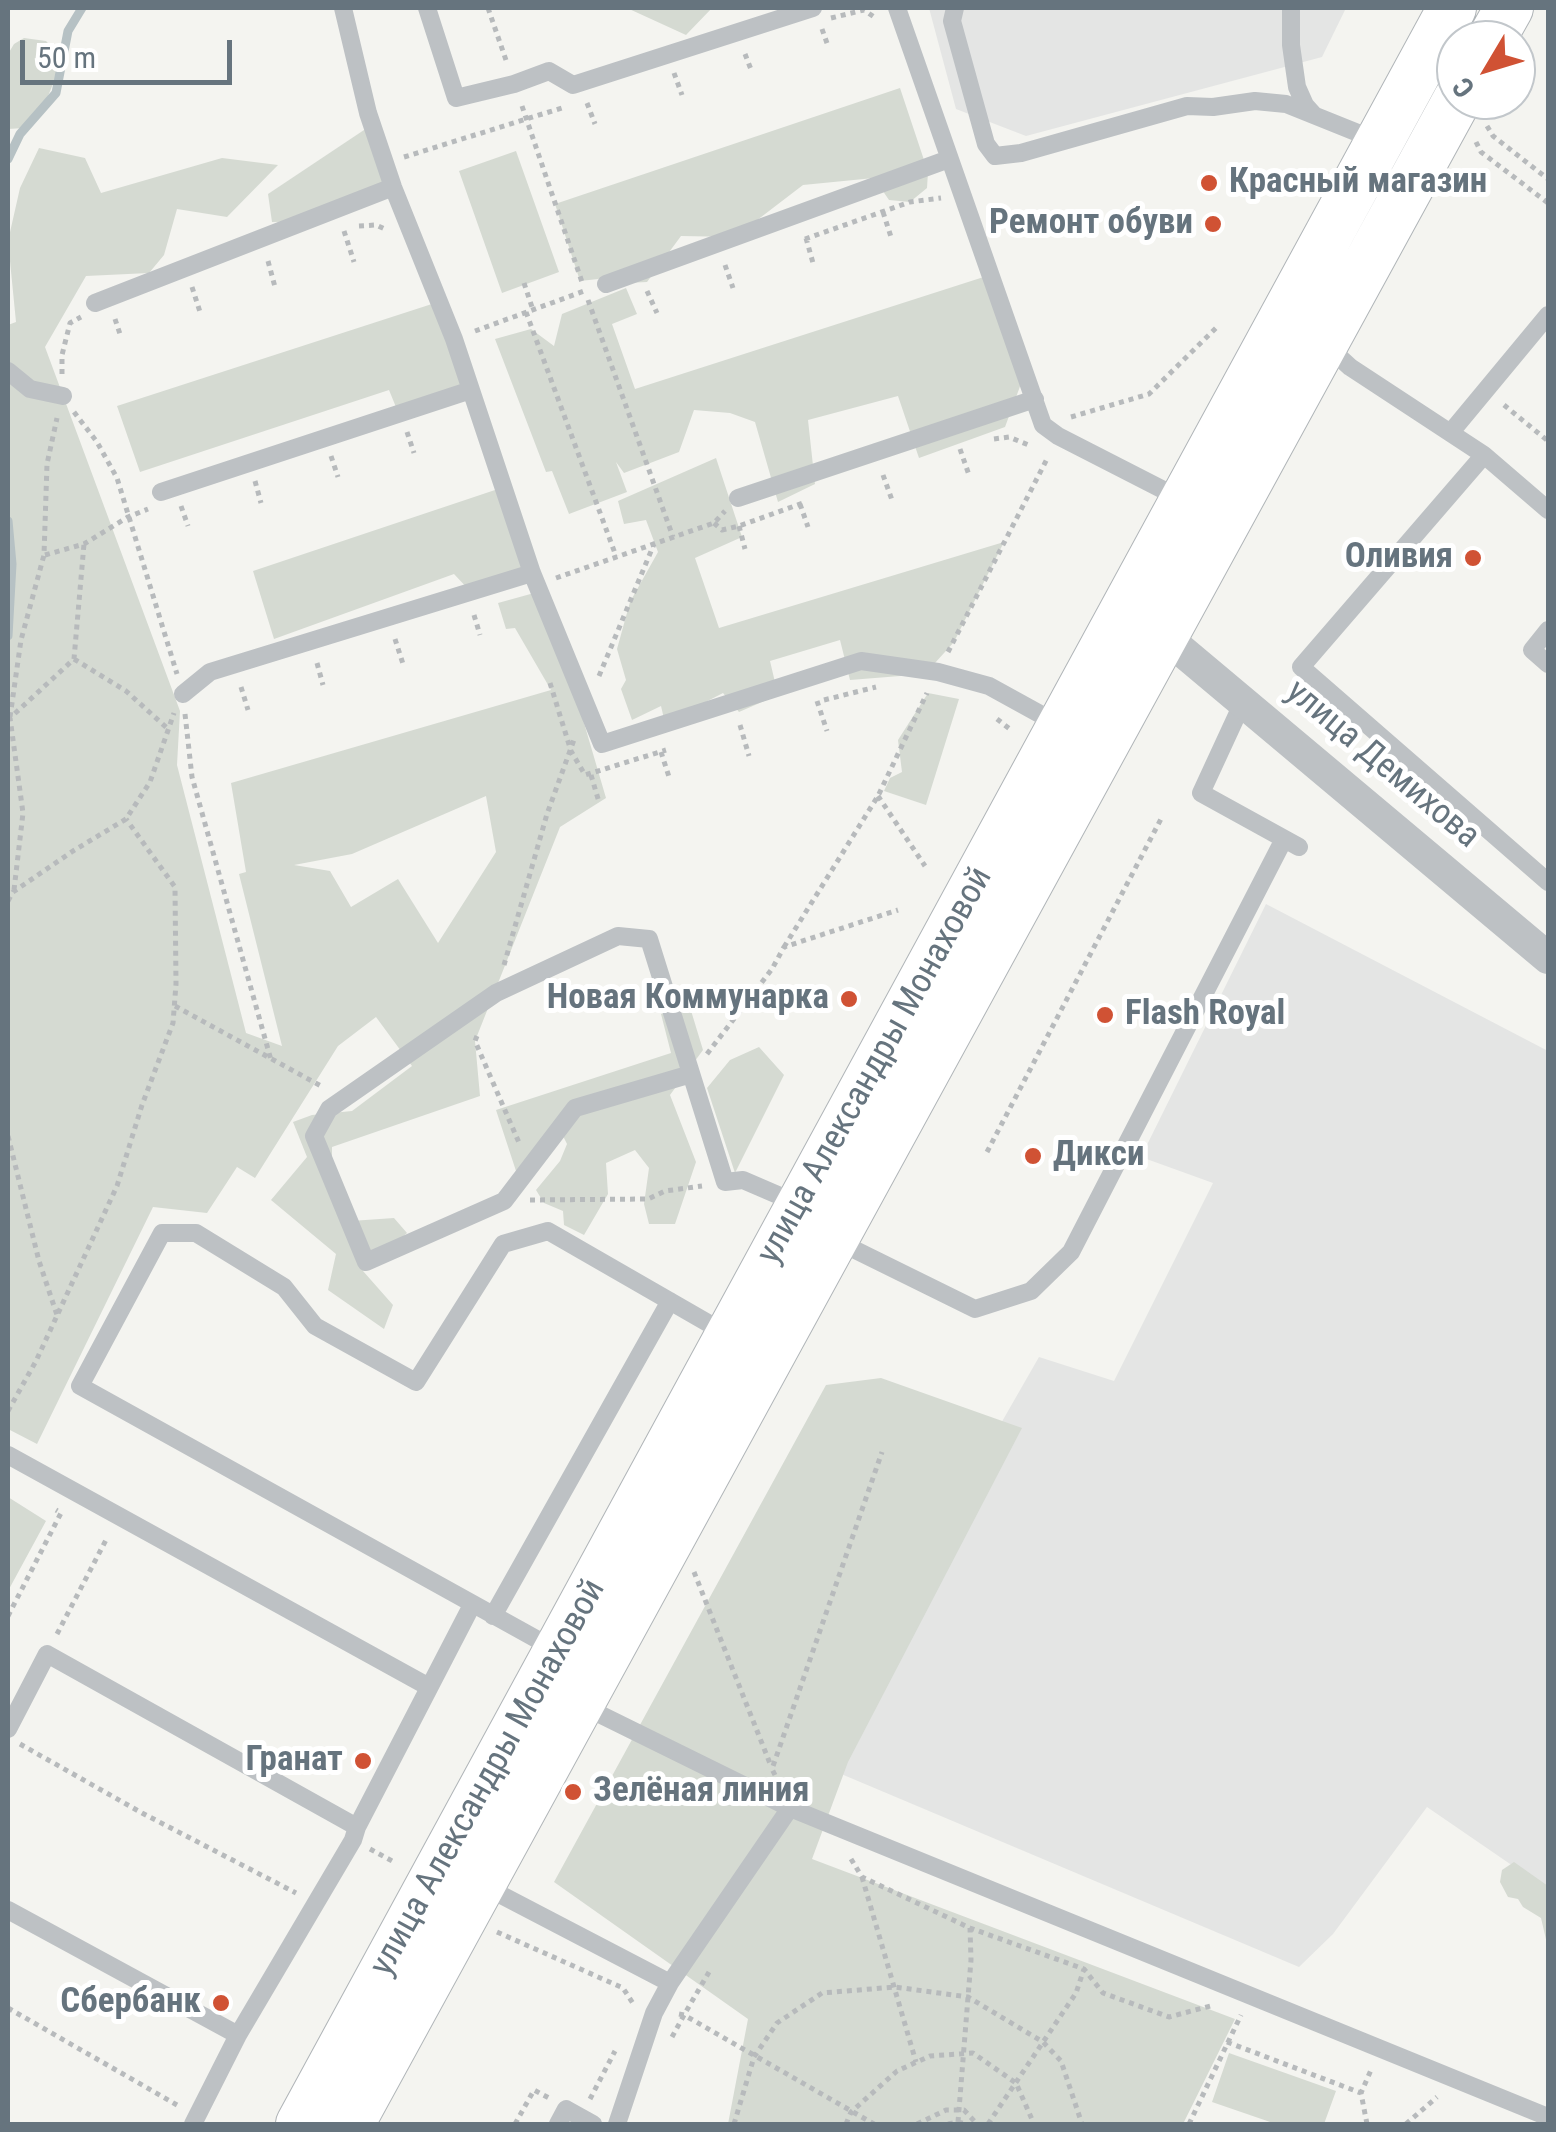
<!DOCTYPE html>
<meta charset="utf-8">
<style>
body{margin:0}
#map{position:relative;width:1556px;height:2132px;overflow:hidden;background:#f4f4f0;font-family:"Roboto Condensed",sans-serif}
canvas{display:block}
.frame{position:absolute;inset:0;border:10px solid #66747e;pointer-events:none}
.north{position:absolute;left:1436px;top:20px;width:100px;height:100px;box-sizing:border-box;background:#fff;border:2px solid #c2c7cb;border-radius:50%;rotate:232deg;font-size:28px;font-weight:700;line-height:40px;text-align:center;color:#66747e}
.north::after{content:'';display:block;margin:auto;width:35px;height:45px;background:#d05234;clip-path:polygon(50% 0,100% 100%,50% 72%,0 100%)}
.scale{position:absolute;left:20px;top:40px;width:212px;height:45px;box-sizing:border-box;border:5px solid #66747e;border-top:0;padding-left:12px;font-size:30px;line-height:35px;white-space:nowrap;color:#66747e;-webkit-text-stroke:8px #fff;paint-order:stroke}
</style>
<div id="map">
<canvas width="1556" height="2132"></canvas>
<div class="frame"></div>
<div class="north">С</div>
<div class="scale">50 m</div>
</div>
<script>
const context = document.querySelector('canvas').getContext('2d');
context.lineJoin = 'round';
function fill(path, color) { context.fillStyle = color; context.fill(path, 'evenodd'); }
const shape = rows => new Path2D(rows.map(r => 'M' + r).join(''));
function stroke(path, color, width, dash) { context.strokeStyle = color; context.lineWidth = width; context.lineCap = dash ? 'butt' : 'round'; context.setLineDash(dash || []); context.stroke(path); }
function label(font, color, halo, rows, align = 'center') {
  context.font = font + ' "Roboto Condensed",sans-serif'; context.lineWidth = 10; context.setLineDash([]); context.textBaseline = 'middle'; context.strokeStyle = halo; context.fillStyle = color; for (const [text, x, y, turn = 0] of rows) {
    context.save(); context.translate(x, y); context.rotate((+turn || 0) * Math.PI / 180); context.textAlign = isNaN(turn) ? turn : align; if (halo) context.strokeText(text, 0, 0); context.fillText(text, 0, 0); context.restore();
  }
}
const built = shape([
 [929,8,1346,8,1322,57,1026,136,956,109],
 [1266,904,1548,1051,1548,1890,1427,1807,1333,1934,1299,1967,808,1760,1039,1357,1114,1381,1213,1183,1141,1157]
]);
const green = shape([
 [627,8,712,8,686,35],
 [24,38,46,41,63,59,42,111,24,128,8,129,8,54,14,44],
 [900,88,928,172,927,188,910,202,889,200,874,178,803,185,735,237,681,236,647,282,626,283,607,278,580,281,555,204],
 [373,124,396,190,327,221,272,222,268,194],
 [39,148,85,158,101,193,222,158,278,165,227,217,177,209,164,255,149,273,86,276,45,347,180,711,177,765,246,1033,282,1046,239,874,246,872,231,783,551,690,515,628,506,629,498,603,545,590,606,798,560,827,475,1041,480,1096,332,1147,332,1160,351,1221,394,1218,407,1233,363,1271,393,1305,384,1329,328,1290,336,1254,271,1200,307,1157,293,1122,312,1115,352,1111,412,1066,376,1017,338,1046,255,1178,237,1167,207,1213,153,1207,37,1444,8,1429,8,325,16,322,8,241,20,188],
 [486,796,496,852,438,943,398,879,351,907,330,871,294,865,352,854],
 [516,151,559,272,502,293,459,171],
 [993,274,1022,381,1005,427,919,458,898,396,808,420,815,484,778,502,755,422,730,413,694,410,679,452,624,473,616,462,627,492,569,514,552,471,546,472,495,339,531,329,554,346,562,314,626,288,637,314,612,324,635,389],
 [435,303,461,385,398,412,389,390,140,472,117,406],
 [716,458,742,537,695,558,719,628,1004,542,954,642,925,674,850,680,840,640,770,661,778,695,739,712,723,693,665,723,661,706,632,720,621,689,626,680,617,649,630,602,658,552,646,520,624,524,618,501],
 [501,488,527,566,470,591,454,574,274,639,253,571],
 [928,693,959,699,926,805,884,791,890,778,902,772,898,740],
 [689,1004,703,1050,670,1095,696,1162,675,1224,649,1224,644,1204,649,1168,635,1150,606,1163,608,1194,584,1235,564,1225,563,1211,544,1203,536,1190,560,1161,567,1144,563,1136,516,1171,496,1110,671,1053,661,1014],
 [759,1047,784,1075,735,1173,707,1088,730,1060],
 [881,1378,1022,1428,848,1762,812,1859,1235,2019,1183,2124,728,2124,748,2019,554,1882,826,1385],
 [8,1497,46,1521,8,1591],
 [1514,1862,1548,1886,1548,1948,1541,1918,1523,1907,1518,1899,1508,1897,1500,1882,1502,1870],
 [1229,2053,1336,2091,1324,2124,1276,2124,1212,2102]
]);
const stream = shape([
 [8,159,20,134,56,93,68,31,82,8],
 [8,521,12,564,8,636]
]);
const path = shape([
 [488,8,507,63],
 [831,18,864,10,877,19],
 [822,29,828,46],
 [745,54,752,72],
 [674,73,682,95],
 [587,103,595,124],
 [522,106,583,285],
 [1487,126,1493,136,1548,179],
 [1476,142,1481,152,1548,203],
 [404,157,565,107],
 [883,212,891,237],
 [359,226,376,225,387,230],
 [344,231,354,262],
 [806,238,813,263],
 [805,239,910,202,941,198],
 [268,261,275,287],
 [725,265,733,288],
 [524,283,533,310],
 [192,287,200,312],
 [647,291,657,313],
 [588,300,673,537],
 [526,312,616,556],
 [115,319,121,337],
 [475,331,587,290],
 [62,374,62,355,70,323,81,317],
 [1504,405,1548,441],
 [74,412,97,442,117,478,177,674],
 [1071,417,1149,394,1217,327],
 [407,432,414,453],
 [994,439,1009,437,1031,446],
 [960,449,969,475],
 [331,456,338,477],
 [883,475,892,500],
 [255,481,261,503],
 [800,504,808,527],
 [181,506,188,526],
 [714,523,722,530,739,526,803,503],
 [739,526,745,549],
 [45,555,84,544,128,517,148,509],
 [556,578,714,523,725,511],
 [474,615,480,635],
 [395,639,403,664],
 [948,652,1048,457],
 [74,659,126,691,167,728],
 [317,663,323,685],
 [599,676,654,544],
 [550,683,571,751,585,775,666,750],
 [241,687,248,710],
 [824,700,876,687],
 [817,701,827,731],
 [185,714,192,777,271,1060],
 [10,717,21,640,44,555,47,464,57,418],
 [997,719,1011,730],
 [740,725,749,756],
 [661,752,670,780],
 [591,775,599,802],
 [878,796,925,866],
 [14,890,23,813,10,718,74,659,84,544],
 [8,901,13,892,73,851,126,819,150,782,174,713],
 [784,947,878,796,927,693],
 [504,965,547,814,575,737],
 [175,1006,321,1086],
 [477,1036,475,1041,520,1145],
 [707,1054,772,969,784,947,898,910],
 [8,1136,39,1261,57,1315],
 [987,1152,1162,817],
 [530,1200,648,1199,665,1191,702,1186],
 [8,1411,36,1361,117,1186,142,1105,173,1023,176,984,175,887,126,819],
 [694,1572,771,1766],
 [8,1616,61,1513,56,1510],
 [57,1634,107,1538],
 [20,1744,142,1813,296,1893],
 [775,1775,772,1769,882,1452],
 [370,1849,394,1862],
 [851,1859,862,1877,970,1928,1084,1969,1103,1993,1169,2017,1214,2005],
 [862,1877,916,2062],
 [497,1932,623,1988,634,2005],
 [8,2008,177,2105],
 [679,2014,684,2015,709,1972],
 [672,2037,684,2015,874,2124],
 [1227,2042,1361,2093],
 [590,2099,615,2051],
 [958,2122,971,1960,970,1928],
 [515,2124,534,2090,549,2098],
 [734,2124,754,2057,777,2023,822,1993,895,1987,968,1997,1043,2042,1061,2061,1082,2124],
 [846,2124,851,2112,897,2071,930,2056,973,2053,1016,2083,1034,2124],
 [917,2124,946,2110,964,2110,977,2124],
 [948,2124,958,2122,966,2124],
 [988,2124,1076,1993,1084,1969],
 [1189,2124,1241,2015],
 [1367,2124,1361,2093,1371,2070],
 [1406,2124,1437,2097]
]);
const service = shape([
 [343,8,368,113,393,187,454,339,532,573,602,744,861,661,938,672,989,686,1058,724],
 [427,8,456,98,514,84,549,71,573,85,813,8],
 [897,8,1043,425,1058,436,1183,500],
 [955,8,952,21,986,144,995,156,1021,153,1187,106,1213,107,1255,101,1286,104,1378,141],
 [1291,8,1291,45,1297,87,1305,105,1314,115],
 [606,284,949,159],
 [95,303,393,187],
 [1327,346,1350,367,1484,455,1301,667,1548,882],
 [8,371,30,389,63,396],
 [1451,432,1548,315],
 [1484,455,1548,510],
 [161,492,471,390],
 [738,498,1035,399],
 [1548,630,1532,650,1548,664],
 [183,694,210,672,532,573],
 [1243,702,1201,793,1299,847],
 [691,1074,575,1108,504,1201,366,1262,314,1136,329,1109,496,993,618,936,649,939,725,1182,743,1180,801,1205],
 [833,1239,975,1309,1031,1291,1071,1252,1284,839],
 [8,1455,429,1687],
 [493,1616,670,1301],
 [558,1651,80,1386,162,1233,196,1233,284,1287,315,1326,416,1382,503,1244,548,1231,727,1334],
 [583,1706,790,1808,1548,2117],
 [8,1729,47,1654,357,1827],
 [484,1886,670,1983],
 [8,1910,238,2035],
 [193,2124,238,2035,353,1840,357,1827,472,1605],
 [558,2124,566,2109,593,2124],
 [617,2124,654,2013,670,1983,790,1808]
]);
const minor = shape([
 [1163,635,1548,958]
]);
const secondary = shape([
 [1491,40,1509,8],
 [300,2124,1452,8],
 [350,2124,1457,100]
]);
const markers = [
 [1209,183,10,"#d05234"],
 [1213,224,10,"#d05234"],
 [1473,558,10,"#d05234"],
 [849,999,10,"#d05234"],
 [1105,1015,10,"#d05234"],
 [1033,1156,10,"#d05234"],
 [363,1761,10,"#d05234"],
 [573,1792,10,"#d05234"],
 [221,2003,10,"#d05234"]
];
const poiNames = [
 ["Красный магазин",1229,183,"left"],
 ["Ремонт обуви",1193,224],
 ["Оливия",1453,558],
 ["Новая Коммунарка",829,999],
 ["Flash Royal",1125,1015,"left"],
 ["Дикси",1053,1156,"left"],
 ["Гранат",343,1761],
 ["Зелёная линия",593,1792,"left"],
 ["Сбербанк",201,2003]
];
const streetNames = [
 ["улица Демихова",1382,765,40],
 ["улица Александры Монаховой",876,1066,-61],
 ["улица Александры Монаховой",489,1778,-61]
];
fill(built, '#e4e5e4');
fill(green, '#d5dad2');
stroke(stream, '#b6c1c4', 9);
stroke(secondary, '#b0b5b8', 50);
stroke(path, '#b7babc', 5, [5, 5]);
stroke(service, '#bdc1c4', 18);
stroke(minor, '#bdc1c4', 32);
stroke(secondary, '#fff', 48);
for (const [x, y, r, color] of markers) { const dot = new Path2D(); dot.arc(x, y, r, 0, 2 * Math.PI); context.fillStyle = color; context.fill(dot); stroke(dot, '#fff', 4); }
label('bold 35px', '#66747e', '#fff', poiNames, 'right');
label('35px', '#66747e', '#fff', streetNames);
</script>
